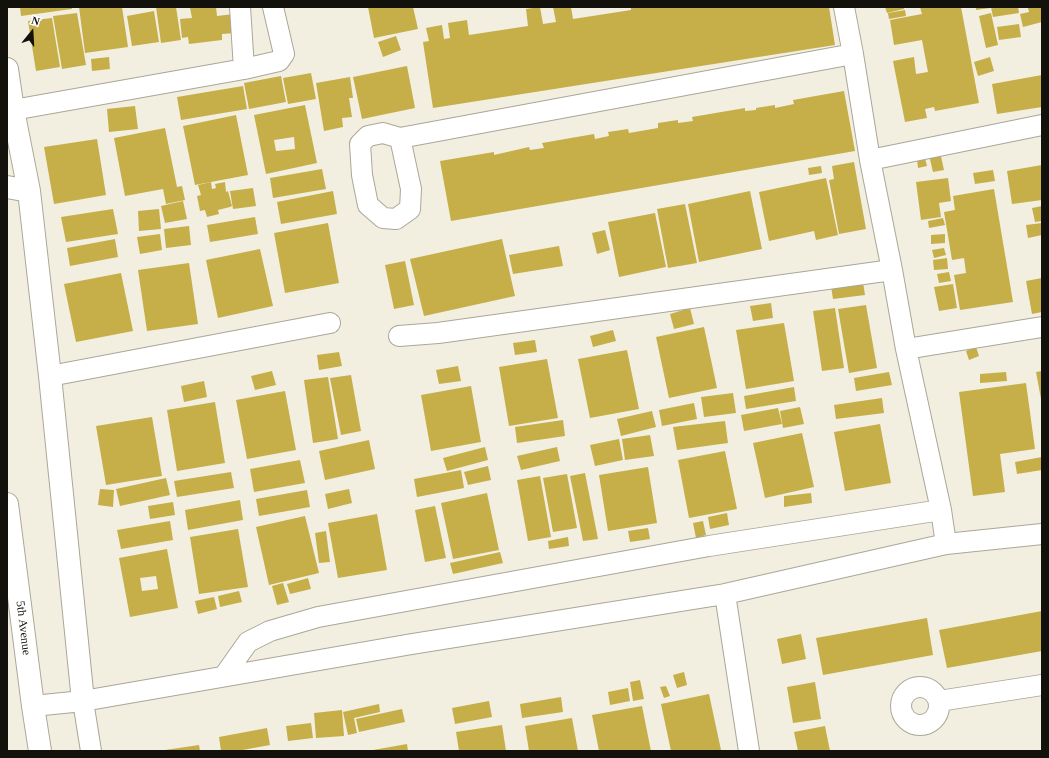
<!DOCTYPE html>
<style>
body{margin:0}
#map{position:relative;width:1049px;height:758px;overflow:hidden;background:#f2efe0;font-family:Georgia,serif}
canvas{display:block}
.frame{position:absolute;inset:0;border:8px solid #12110b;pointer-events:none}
.north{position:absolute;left:12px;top:12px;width:40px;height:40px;-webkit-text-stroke:3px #fff;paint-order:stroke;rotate:18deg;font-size:11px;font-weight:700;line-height:16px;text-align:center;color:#12110b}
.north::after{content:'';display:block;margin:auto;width:14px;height:18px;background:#12110b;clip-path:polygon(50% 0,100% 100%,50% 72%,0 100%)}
</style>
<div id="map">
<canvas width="1049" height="758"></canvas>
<div class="frame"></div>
<div class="north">N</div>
</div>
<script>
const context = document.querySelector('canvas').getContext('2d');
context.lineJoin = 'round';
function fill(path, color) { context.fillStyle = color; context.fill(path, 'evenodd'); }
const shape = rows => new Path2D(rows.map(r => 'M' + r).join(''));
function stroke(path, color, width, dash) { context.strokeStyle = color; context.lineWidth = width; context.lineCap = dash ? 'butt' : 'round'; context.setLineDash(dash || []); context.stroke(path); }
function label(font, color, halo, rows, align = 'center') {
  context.font = font + ' Georgia,serif'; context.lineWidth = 4; context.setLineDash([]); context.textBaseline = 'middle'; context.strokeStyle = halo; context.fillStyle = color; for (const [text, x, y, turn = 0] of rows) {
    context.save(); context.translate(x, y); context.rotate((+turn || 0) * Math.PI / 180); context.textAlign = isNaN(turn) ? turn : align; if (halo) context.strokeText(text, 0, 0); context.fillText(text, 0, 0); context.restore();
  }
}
const building = shape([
 [20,7,72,7,72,9,21,16],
 [79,7,122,7,128,47,85,53],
 [156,7,176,7,181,40,161,43],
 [197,7,216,7,217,16,234,14,236,33,222,34,222,40,189,44,188,37,182,38,180,19,192,18,190,8],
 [368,7,413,7,418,29,374,38],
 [540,7,543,24,556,22,553,7,571,7,573,19,631,10,631,7,829,7,835,45,433,108,423,42,429,41,426,28,442,25,444,39,450,38,448,23,467,20,469,35,528,26,526,9],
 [885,7,904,7,904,9,887,13],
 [920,7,961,7,979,103,935,111,934,107,925,109,927,118,905,122,893,61,914,57,916,74,928,72,922,40,894,45,890,20,922,14],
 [976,7,990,7,990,8,976,10],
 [991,7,1018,7,1019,13,993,17],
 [1032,7,1042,7,1042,22,1023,27,1020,14,1029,12,1028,8],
 [905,10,906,16,889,19,888,13],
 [154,11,159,42,132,46,127,16],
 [77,13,86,65,62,69,53,16],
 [991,13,998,45,986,48,979,16],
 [52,18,60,67,36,71,28,21],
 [1019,24,1021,37,999,40,997,27],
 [396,36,401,50,383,57,378,42],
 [109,57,110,69,92,71,91,59],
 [990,57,994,71,978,76,974,62],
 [407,66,415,108,362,119,353,77],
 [311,73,316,99,288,104,283,78],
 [1042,75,1042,107,997,114,992,84],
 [281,76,286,102,249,109,244,83],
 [350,77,353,98,349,98,352,117,342,118,343,127,324,131,316,83],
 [243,86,247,109,181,120,177,97],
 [844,91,855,151,451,221,440,161,494,152,494,155,529,147,530,150,544,148,542,143,594,134,595,139,609,136,608,132,628,129,629,133,658,128,658,123,678,120,678,123,693,121,692,117,745,108,745,111,756,110,756,108,775,105,775,108,794,104,793,100],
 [305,105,317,163,266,174,254,115],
 [294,137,295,149,276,151,274,140],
 [135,106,138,129,109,132,107,109],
 [236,115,248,175,195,185,183,126],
 [165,128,177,187,182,186,185,200,166,204,163,189,125,196,114,138],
 [97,139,106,195,54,204,44,147],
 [940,152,944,170,933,172,929,155],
 [925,158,927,166,918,168,917,159],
 [854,162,866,229,839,234,829,180,834,179,832,166],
 [1042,165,1042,200,1012,204,1007,171],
 [821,166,822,173,809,175,808,168],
 [322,169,326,189,273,198,270,178],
 [993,170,995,181,975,184,973,173],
 [826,178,838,235,816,240,814,231,769,241,759,192],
 [948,178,951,201,939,203,941,217,921,220,916,182],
 [211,182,212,189,216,188,215,184,225,182,226,192,228,191,232,206,230,207,218,210,219,214,207,217,205,210,200,211,197,196,201,195,198,185],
 [253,188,256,206,233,209,230,191],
 [994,189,1013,302,960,310,954,275,966,273,964,258,952,260,944,212,955,210,953,196],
 [333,191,337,214,281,224,277,202],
 [750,191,762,249,699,262,688,204],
 [183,201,187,219,165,223,161,206],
 [685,204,697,263,668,268,657,209],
 [1042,206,1042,221,1035,222,1032,208],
 [113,209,118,234,66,242,61,217],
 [159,209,161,229,139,231,138,211],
 [655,213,666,267,619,277,608,222],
 [255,217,258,234,210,242,207,225],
 [943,218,945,225,929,228,928,221],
 [328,223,339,283,285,293,274,233],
 [1042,223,1042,231,1041,231,1042,235,1028,238,1026,225],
 [189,226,191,245,166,248,164,229],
 [605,230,610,250,597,254,592,233],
 [160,234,162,250,140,254,137,237],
 [945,234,945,243,931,244,931,235],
 [115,239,118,257,70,266,67,248],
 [502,239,515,296,424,316,410,259],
 [559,246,563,266,513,274,509,255],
 [944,248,946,255,934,258,932,250],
 [260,249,273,306,218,318,206,260],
 [947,258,948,269,934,270,933,260],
 [405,261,414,305,394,309,385,265],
 [189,263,198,324,147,331,138,270],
 [949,272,951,281,939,283,937,274],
 [121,273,133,331,76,342,64,284],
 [1042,278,1042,312,1032,314,1026,281],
 [863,282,865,295,833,299,831,286],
 [953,284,957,308,939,311,934,287],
 [771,303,773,318,753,321,750,306],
 [866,305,877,368,849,373,838,309],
 [690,308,694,324,674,329,670,314],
 [835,308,844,368,822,371,813,311],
 [784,323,794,381,746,389,736,330],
 [704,327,717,388,669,398,656,337],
 [613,330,616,341,593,347,590,336],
 [535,340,537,352,515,355,513,343],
 [976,347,979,356,969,360,966,351],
 [627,350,639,409,590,418,578,359],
 [339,352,342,366,319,370,317,355],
 [547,359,558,418,509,426,499,367],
 [458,366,461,381,439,384,436,370],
 [272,371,276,385,255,390,251,376],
 [1042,371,1042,399,1041,399,1036,372],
 [889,372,892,385,856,391,854,378],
 [1006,372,1007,381,980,383,980,374],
 [351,375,361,431,341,435,330,378],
 [328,377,338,439,313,443,304,380],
 [204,381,207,397,184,402,181,386],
 [1026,383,1035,449,1000,454,1005,492,973,496,959,392],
 [471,386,481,442,431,451,421,395],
 [794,387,796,401,746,409,744,396],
 [285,391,296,450,247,459,236,400],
 [733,393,736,413,704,417,701,397],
 [882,398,884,413,836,419,834,405],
 [215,402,225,463,177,471,167,410],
 [694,403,697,419,662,426,659,410],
 [800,407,804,424,783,428,780,411],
 [778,408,782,424,744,431,741,415],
 [652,411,656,427,621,436,617,419],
 [152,417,162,476,106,485,96,426],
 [563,420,565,436,517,443,515,427],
 [725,421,728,443,677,450,673,427],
 [880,424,891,483,845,491,834,432],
 [802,433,814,487,765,498,753,443],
 [650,435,654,456,625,460,622,439],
 [619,439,623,460,595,466,590,445],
 [369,440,375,469,325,480,319,451],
 [485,447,488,460,447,471,443,458],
 [557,447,560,461,521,470,517,456],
 [725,451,737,509,689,518,678,460],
 [1042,457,1042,470,1017,474,1015,462],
 [300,460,305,483,254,492,250,469],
 [488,466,491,480,468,485,464,472],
 [648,467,657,523,608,531,599,475],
 [461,470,464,488,417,497,414,479],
 [231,472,234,488,177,497,174,481],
 [585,473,598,539,583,541,570,476],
 [567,474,577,528,553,532,543,478],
 [540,476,551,537,528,541,517,480],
 [166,478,170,495,120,506,116,489],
 [100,489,114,490,113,507,98,505],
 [349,489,352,503,328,509,325,494],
 [307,490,310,507,259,516,256,499],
 [487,493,499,550,453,559,441,503],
 [811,493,812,503,784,507,784,496],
 [240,500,243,520,188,530,185,510],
 [173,502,175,515,150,519,148,506],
 [435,506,446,558,425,562,415,510],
 [727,513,729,525,710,529,708,517],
 [377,514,387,570,338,578,328,523],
 [305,516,319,573,269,585,256,527],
 [170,521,173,540,121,549,117,530],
 [703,521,706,535,696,538,693,523],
 [648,528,650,539,630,542,628,531],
 [238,529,248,587,199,594,190,537],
 [326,531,330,562,319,563,315,533],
 [568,537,569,546,549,549,548,541],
 [167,549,178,608,130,617,119,558],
 [156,576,158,589,142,591,140,578],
 [500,552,503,563,453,574,450,563],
 [308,578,311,589,290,594,287,584],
 [283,583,289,602,277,605,272,586],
 [239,591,242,602,220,607,218,596],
 [214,597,217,609,198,614,195,601],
 [1042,611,1042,651,947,668,939,630],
 [927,618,933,655,823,675,816,638],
 [801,634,806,659,782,664,777,639],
 [684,672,687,685,677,688,673,675],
 [640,680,644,699,633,701,630,682],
 [815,682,821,719,793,723,787,687],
 [666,686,670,696,664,698,660,687],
 [628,688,630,701,610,705,608,692],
 [709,694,721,750,714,751,671,751,661,704],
 [561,697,563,712,522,718,520,704],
 [489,701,492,717,455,724,452,708],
 [379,704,380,712,354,718,357,733,348,735,343,712],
 [642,706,651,751,599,751,592,715],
 [402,709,405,722,359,732,356,719],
 [342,710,344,736,316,738,314,713],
 [572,718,578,751,529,751,525,726],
 [311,723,313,738,288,741,286,726],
 [502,725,506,751,459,751,456,732],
 [825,726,830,751,798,751,794,732],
 [267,728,270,745,237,751,221,751,219,737],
 [407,744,408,751,373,751,373,750],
 [199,745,200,751,165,751,165,750]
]);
const minor = shape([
 [240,7,244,69,279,61,284,54,273,7],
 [844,7,853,54,870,160,892,270,906,349,941,510,946,544],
 [13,110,244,69],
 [400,138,411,189,410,209,396,219,383,218,368,205,362,175,360,144,368,136,383,133,400,138,853,54],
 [870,160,1042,125],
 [399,336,438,333,892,270],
 [906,349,1042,327],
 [50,376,330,323],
 [725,594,749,751],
 [224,676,248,642,270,631,318,617,709,546,941,510],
 '901 706a19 19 0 1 1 38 0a19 19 0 1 1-38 0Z',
 [83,701,91,751],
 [939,701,1042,685],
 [33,706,83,701,412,644,725,594,946,544,1042,534]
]);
const tertiary = shape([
 [7,69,13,110,29,191,50,376,83,701],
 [7,187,29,191],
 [7,504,33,706,40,751]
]);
const streetNames = [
 ["5th Avenue",23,628,83]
];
fill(building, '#c6ae49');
stroke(minor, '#aaa798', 22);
stroke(tertiary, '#aaa798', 24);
stroke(minor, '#fff', 20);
stroke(tertiary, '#fff', 22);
label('12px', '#12110b', '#fff', streetNames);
</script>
